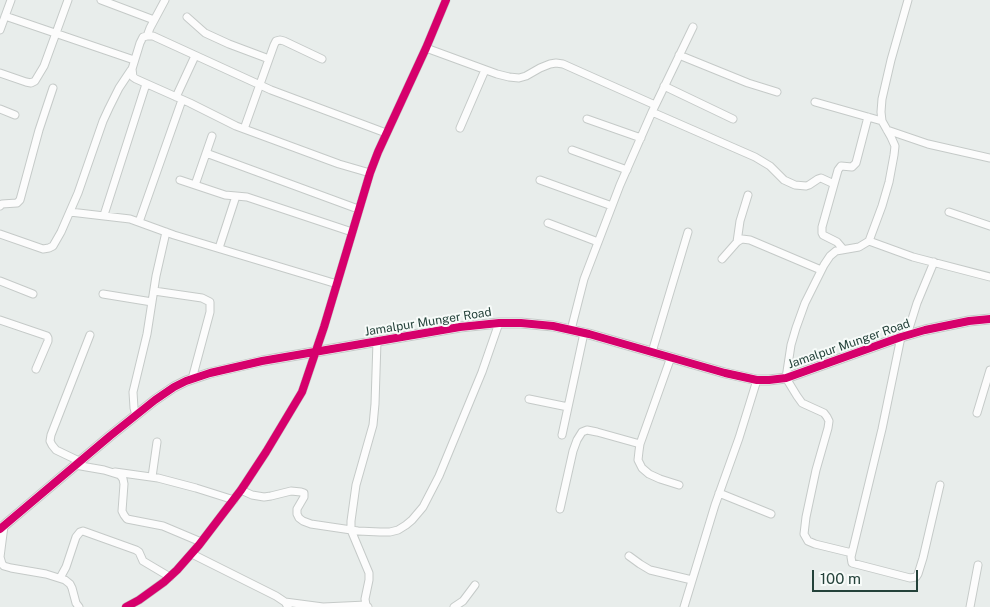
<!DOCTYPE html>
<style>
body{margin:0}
#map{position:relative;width:990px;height:607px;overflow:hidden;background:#e8edeb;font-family:"Public Sans",sans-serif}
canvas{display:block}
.scale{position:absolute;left:812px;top:570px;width:106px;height:22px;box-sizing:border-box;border:2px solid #24423a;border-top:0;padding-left:6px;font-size:15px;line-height:18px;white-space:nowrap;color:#24423a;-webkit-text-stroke:4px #f7fbf9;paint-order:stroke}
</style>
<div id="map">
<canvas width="990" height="607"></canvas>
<div class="scale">100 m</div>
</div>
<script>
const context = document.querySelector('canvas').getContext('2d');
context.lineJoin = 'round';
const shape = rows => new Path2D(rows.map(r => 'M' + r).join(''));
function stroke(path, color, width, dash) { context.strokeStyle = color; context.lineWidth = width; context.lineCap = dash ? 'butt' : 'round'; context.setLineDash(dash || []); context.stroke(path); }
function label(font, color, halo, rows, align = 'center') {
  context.font = font + ' "Public Sans",sans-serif'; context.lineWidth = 4; context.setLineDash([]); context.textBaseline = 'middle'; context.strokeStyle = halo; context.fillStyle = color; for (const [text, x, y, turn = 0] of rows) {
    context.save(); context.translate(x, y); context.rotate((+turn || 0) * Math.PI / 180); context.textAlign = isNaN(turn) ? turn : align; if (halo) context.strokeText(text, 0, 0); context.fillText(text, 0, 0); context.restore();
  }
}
const minor = shape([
 [101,0,154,20],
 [5,16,134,60],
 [187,17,205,33,229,44,269,59],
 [0,30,11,0],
 [147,36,150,28,165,0],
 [426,48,497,74,509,77,519,78,526,76,540,68,550,64,556,63,563,64,655,105],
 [679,55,748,83,777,92],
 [0,73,26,82,31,83,35,81,44,66,68,0],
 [664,86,733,119],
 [176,97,195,56],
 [815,102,882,121],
 [0,109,15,115],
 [652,112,755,157,770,166,784,180,795,185,806,186,809,185,818,179,821,178,834,184],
 [587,119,641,138],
 [460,128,485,70],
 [244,129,274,45,276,41,280,40,284,41,322,59],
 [887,130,928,144,990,158],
 [572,150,627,170],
 [206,153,358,209],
 [370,173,339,164,236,126,190,103,136,79,133,77,132,69,140,43,143,37,147,36,153,36,271,90,386,133],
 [180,180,225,195,247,197,352,232],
 [540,180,612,206],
 [195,185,212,136],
 [0,206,2,204,17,203,20,200,39,130,53,88],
 [70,212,130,219,174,235,337,284],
 [949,212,990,226],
 [104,215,146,84],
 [139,222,182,100],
 [548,223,598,242],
 [0,234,43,249,49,248,53,246,61,232,78,193,103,121,109,108,119,88,131,70],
 [869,241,913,257,990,277],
 [737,242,740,221,748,195],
 [219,248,236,196],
 [843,249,837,242,823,235,822,233,822,227,838,170,841,166,852,167,856,163,868,117],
 [722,259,737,242,742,239,750,240,821,270],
 [0,281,33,294],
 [154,291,202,298,210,302,210,312,192,379],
 [103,294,152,302],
 [0,320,47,336,48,338,48,341,36,369],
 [571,330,584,279,620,185,652,112,693,27],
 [907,335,917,303,934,262],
 [901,337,882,429,851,557,852,563,910,578,916,577,918,574,923,558,940,485],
 [652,352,688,232],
 [671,357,640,444,639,451,638,460,642,468,649,474,660,479,679,485],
 [529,399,568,407],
 [977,413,990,370],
 [136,415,134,408,133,392,147,334,156,276,166,232],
 [562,435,584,333],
 [79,461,56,450,52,445,50,441,51,435,90,335],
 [75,465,104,470,120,475,123,479,124,484,122,511,124,515,127,519,163,526,201,542],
 [115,472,158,478,196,488,234,500],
 [152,477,157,442],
 [241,490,252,495,264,497,271,496,291,491,301,492,304,493,304,497,297,509,297,514,299,518,303,521,311,524,358,531,380,532,390,532,398,530,406,525,412,520,423,507,439,476,482,372,499,323],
 [719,493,771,514],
 [560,509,573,451,577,440,582,432,587,430,597,432,640,444],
 [4,526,0,557,2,564,4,566,11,568,46,574,65,580,70,584,72,588,76,603,79,607],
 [852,553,815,544,808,541,804,534,806,517,816,470,828,428,829,421,827,417,824,413,802,403,797,396,786,378,791,345,796,328,805,303,824,265,830,256,836,251,859,247,869,241,882,206,889,182,894,155,895,146,891,137,882,121,881,112,882,99,891,60,908,0],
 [192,554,276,596,285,602,288,607],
 [629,556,640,564,650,570,692,580],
 [60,578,66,567,76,537,80,532,83,531,136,550,139,552,143,561,170,577],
 [285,602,323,607,366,605],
 [126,607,139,600,164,582,177,570,199,545,241,490,266,452,302,392,324,327,370,173,378,152,426,48,446,0],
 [368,607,366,605,365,599,369,580,369,573,351,530,351,521,356,485,373,425,375,404,377,341],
 [454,607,463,601,475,585],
 [684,607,715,505,739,438,757,380],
 [970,607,978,565]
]);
const tertiary = shape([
 [0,529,110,436,155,400,174,387,186,381,210,373,262,361,460,327,499,323,521,323,553,326,589,334,725,373,757,380,769,380,786,378,901,337,925,330,969,321,990,319]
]);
const cycleway = shape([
 [0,529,110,436,155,400,174,387,186,381,210,373,262,361,460,327,499,323,521,323,553,326,589,334,725,373,757,380,769,380,786,378,901,337,925,330,969,321,990,319],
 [126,607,139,600,164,582,177,570,199,545,241,490,266,452,302,392,324,327,370,173,378,152,426,48,446,0]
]);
const streetNames = [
 ["Jamalpur Munger Road",428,322,-9],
 ["Jamalpur Munger Road",849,344,-19]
];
stroke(minor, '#c5cac8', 9);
stroke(tertiary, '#c5cac8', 11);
stroke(minor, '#fcfcfc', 7);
stroke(tertiary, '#fcfcfc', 9);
stroke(cycleway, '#d6006c', 8);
label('12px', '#24423a', '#f7fbf9', streetNames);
</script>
